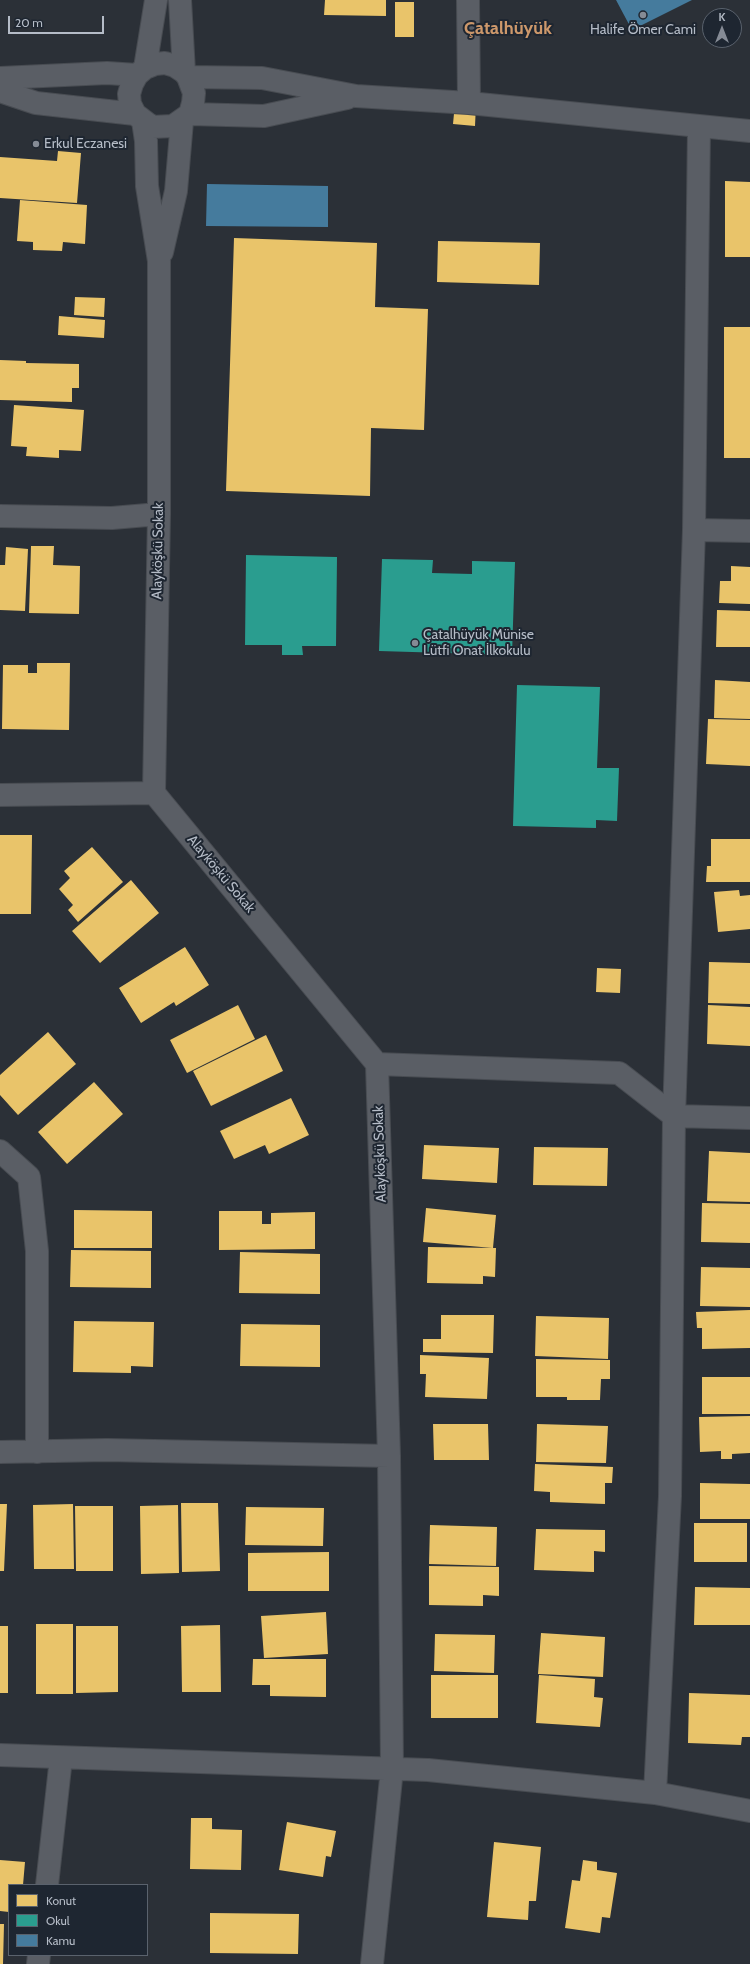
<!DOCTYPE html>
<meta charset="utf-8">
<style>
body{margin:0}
#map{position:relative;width:750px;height:1964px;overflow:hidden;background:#2b3037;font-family:Cabin,sans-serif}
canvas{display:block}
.legend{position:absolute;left:8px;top:1884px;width:140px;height:72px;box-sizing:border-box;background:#1e2631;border:1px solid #5a626d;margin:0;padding:5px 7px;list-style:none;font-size:12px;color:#b5bcc7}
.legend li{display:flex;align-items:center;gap:8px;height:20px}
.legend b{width:20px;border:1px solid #5a626d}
.north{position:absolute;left:702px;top:8px;width:40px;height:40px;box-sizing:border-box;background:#1e2631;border:1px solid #5a626d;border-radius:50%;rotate:0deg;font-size:11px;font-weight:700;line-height:16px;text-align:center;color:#b5bcc7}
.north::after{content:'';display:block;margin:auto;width:14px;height:18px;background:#858b95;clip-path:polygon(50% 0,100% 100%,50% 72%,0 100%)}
.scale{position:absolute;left:8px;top:16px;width:96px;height:18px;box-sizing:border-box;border:2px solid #b5bcc7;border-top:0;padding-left:5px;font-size:12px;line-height:14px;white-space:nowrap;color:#b5bcc7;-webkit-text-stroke:3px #1e2631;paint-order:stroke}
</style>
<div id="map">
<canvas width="750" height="1964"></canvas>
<ul class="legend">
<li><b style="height:11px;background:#e9c46a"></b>Konut</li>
<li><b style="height:11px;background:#2a9d8f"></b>Okul</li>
<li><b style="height:11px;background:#457b9d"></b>Kamu</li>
</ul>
<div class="north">K</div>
<div class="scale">20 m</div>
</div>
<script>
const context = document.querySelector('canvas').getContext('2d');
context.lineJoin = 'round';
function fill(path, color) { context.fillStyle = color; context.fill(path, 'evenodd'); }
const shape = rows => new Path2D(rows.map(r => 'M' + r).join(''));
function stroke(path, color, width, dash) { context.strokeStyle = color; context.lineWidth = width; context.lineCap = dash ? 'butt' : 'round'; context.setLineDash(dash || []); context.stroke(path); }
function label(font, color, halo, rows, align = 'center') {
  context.font = font + ' Cabin,sans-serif'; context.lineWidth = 4; context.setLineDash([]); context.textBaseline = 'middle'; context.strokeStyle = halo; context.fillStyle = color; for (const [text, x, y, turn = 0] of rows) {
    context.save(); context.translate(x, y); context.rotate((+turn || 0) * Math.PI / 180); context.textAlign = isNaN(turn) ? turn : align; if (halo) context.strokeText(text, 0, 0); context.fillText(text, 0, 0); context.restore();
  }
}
const homes = shape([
 [325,0,386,0,386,16,324,15],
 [395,2,414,2,414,37,395,37],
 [455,103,476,104,475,126,453,124],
 [58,151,81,153,77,203,0,198,0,157,57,161],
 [725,181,750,182,750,257,725,257],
 [20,200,87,205,85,244,63,242,62,251,33,250,33,242,17,241],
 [234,238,377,243,375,307,428,309,424,430,371,428,370,496,226,491],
 [438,241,540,243,539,285,437,282],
 [75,297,105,298,104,317,74,315],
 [59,316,105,320,104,338,58,335],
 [724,327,750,327,750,458,724,458],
 [0,360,26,361,26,363,79,364,79,388,72,388,72,402,0,400],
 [14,405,84,410,81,451,59,450,59,458,26,456,27,447,11,446],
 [31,546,54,546,53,565,80,566,79,614,29,613],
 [6,547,28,549,25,611,0,610,0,565,5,565],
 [731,566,750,567,750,604,719,603,720,581,731,581],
 [717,610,750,611,750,647,716,647],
 [37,663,70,663,69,730,2,729,3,665,28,665,28,673,37,673],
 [715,680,750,682,750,719,714,718],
 [708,719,750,720,750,766,706,764],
 [0,835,32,835,31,914,0,914],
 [711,839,750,839,750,882,706,882,707,866,711,866],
 [92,847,123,882,78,922,68,910,73,905,59,889,70,878,64,871],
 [131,880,159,913,100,963,72,931],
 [739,890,740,896,750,895,750,929,718,932,714,892],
 [185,947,209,985,176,1006,174,1002,141,1023,119,988],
 [709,962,750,963,750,1004,708,1003],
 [597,968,621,969,620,993,596,992],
 [238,1005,255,1039,187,1073,170,1040],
 [708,1005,750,1007,750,1046,707,1044],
 [48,1032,76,1064,18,1115,0,1095,0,1075],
 [266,1035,283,1071,211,1106,193,1071],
 [94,1082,123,1114,67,1164,38,1132],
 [291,1098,309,1135,269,1154,265,1145,234,1159,220,1131],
 [424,1145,499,1148,497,1183,422,1179],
 [534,1147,608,1148,607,1186,533,1185],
 [709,1151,750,1153,750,1202,707,1201],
 [702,1203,750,1204,750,1243,701,1242],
 [426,1208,496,1215,493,1248,423,1242],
 [74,1210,152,1211,152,1248,74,1248],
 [219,1211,262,1211,262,1224,271,1224,271,1213,315,1212,315,1249,219,1250],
 [428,1247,496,1248,495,1277,483,1276,483,1284,427,1283],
 [71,1250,151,1251,151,1288,70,1287],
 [240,1252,320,1254,320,1294,239,1293],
 [701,1267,750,1268,750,1307,700,1306],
 [750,1310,750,1348,702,1349,702,1328,697,1328,696,1312],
 [441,1315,494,1315,493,1353,423,1352,423,1339,441,1339],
 [536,1316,609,1318,608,1359,535,1356],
 [74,1321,154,1322,153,1367,131,1366,131,1373,73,1372],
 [241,1324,320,1325,320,1367,240,1366],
 [420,1355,489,1358,487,1399,425,1397,426,1374,420,1374],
 [536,1359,610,1360,610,1379,601,1379,600,1400,567,1400,567,1397,536,1397],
 [702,1377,750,1377,750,1414,702,1414],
 [750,1416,750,1453,732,1454,732,1459,721,1459,721,1451,700,1452,699,1417],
 [433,1424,488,1424,489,1460,434,1460],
 [537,1424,608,1426,606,1463,536,1462],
 [535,1464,613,1467,612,1483,605,1483,605,1504,550,1502,550,1492,534,1491],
 [700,1483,750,1484,750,1519,700,1519],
 [181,1503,218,1503,220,1571,182,1572],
 [0,1504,7,1504,4,1571,0,1571],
 [73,1504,74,1569,34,1569,33,1505],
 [178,1505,179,1573,141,1574,140,1506],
 [75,1506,113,1506,113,1571,76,1571],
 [246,1507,324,1508,323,1546,245,1545],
 [694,1523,747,1523,747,1562,694,1562],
 [430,1525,497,1527,496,1566,429,1564],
 [536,1529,605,1530,605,1552,594,1551,594,1572,534,1570],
 [329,1552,329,1591,248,1591,248,1553],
 [429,1566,499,1567,499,1596,483,1595,483,1606,429,1605],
 [695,1587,750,1588,750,1625,694,1625],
 [326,1612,328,1654,264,1658,261,1616],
 [36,1624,73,1624,73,1694,36,1694],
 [220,1625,221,1692,182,1692,181,1626],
 [0,1626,8,1626,8,1693,0,1693],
 [76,1626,118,1626,118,1692,76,1693],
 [541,1633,605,1637,603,1677,538,1674],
 [435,1634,495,1635,494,1673,434,1671],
 [253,1659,326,1659,326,1697,270,1696,270,1685,252,1685],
 [431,1675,498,1675,498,1718,431,1718],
 [539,1675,595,1679,594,1697,603,1698,600,1727,536,1723],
 [689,1693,750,1695,750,1737,742,1737,741,1745,688,1743],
 [191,1818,212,1818,212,1829,242,1830,241,1870,190,1869],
 [287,1822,336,1831,331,1857,326,1856,323,1877,279,1870],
 [494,1842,541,1847,536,1901,529,1901,528,1920,487,1917],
 [0,1860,25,1862,23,1885,9,1885,9,1912,0,1911],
 [583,1860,597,1862,597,1870,617,1873,610,1918,602,1917,600,1933,565,1928,572,1880,580,1881],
 [210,1913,299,1914,298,1954,210,1953],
 [0,1924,4,1924,3,1964,0,1964]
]);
const schools = shape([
 [246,555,337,557,336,646,302,646,303,655,282,655,282,645,245,645],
 [382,559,433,560,432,573,472,574,472,561,515,562,512,655,379,651],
 [517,685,600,687,597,768,619,768,617,821,596,820,596,828,513,826]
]);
const public = shape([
 [616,0,692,0,632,30],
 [207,184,328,186,328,227,206,226]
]);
const minor = shape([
 [180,0,184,72],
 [468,0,469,103],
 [145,68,156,0],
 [188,77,262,78,356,96,469,103,750,131],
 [0,78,107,73,137,75],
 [0,91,36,103,135,114],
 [190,114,193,103,194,93,188,77,184,72,175,66,165,63,155,64,145,68,137,75,132,84,129,94,130,104,135,114,152,127,173,126,190,114,264,116,347,98],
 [143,121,146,141,147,186,159,261,159,514,154,793,377,1064,389,1456],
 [162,252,176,191,182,121],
 [0,516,112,518,159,514],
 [694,530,750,531],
 [0,795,154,793],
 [377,1064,619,1073,674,1116,750,1118],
 [0,1151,29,1177,37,1251,37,1452],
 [0,1452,107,1450,389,1456,392,1769,372,1964],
 [0,1755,428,1770,655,1793,750,1811],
 [655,1793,670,1496,674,1116,694,530,699,127],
 [47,1885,61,1758],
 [38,1964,39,1955]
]);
const markers = [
 [643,15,4,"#858b95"],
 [36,144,4,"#858b95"],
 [415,643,4,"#858b95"]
];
const poiNames = [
 ["Halife Ömer Cami",643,30,"center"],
 ["Erkul Eczanesi",44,144],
 ["Çatalhüyük Münise",423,635],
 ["Lütfi Onat İlkokulu",423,651]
];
const streetNames = [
 ["Alayköşkü Sokak",158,551,-89],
 ["Alayköşkü Sokak",221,874,50],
 ["Alayköşkü Sokak",380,1154,-92]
];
const districtNames = [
 ["Çatalhüyük",508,29]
];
fill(homes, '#e9c46a');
fill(schools, '#2a9d8f');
fill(public, '#457b9d');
stroke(minor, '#484c52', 24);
stroke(minor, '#5a5e65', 22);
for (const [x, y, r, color] of markers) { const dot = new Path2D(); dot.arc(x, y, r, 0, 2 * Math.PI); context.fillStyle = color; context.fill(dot); stroke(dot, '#1e2631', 1.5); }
label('14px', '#b5bcc7', '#1e2631', poiNames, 'left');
label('14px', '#b5bcc7', '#1e2631', streetNames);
label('bold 18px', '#cd986b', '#1e2631', districtNames);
</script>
